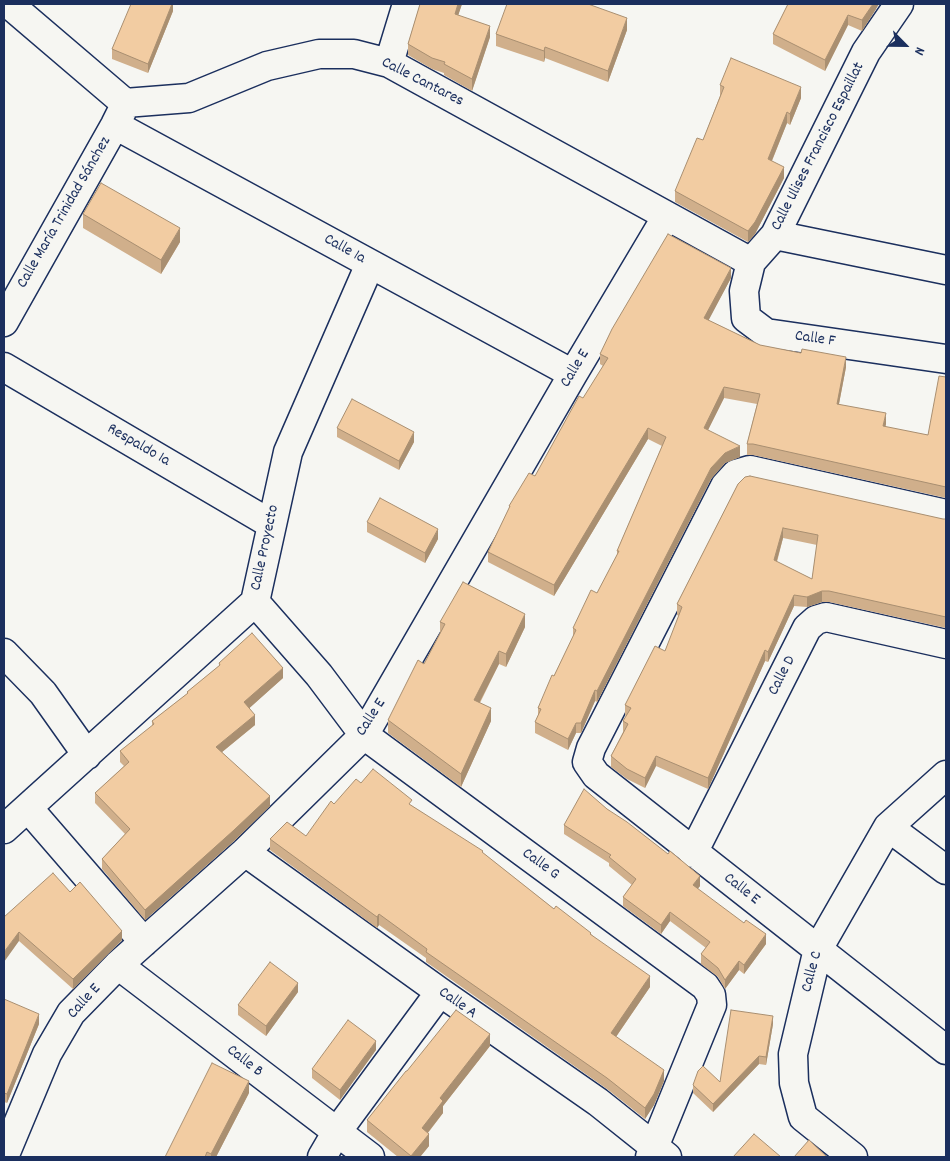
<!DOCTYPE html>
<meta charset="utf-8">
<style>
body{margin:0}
#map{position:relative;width:950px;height:1161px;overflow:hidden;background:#f6f6f2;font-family:Dekko,sans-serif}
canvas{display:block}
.frame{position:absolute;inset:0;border:5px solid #1b2f5e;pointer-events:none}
.north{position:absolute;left:880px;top:20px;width:50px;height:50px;-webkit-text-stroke:4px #f6f6f2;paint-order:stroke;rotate:113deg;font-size:14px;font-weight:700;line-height:20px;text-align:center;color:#1b2f5e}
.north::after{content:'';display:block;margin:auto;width:18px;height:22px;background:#1b2f5e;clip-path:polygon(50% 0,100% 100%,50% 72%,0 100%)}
</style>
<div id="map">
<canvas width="950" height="1161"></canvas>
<div class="frame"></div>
<div class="north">N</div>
</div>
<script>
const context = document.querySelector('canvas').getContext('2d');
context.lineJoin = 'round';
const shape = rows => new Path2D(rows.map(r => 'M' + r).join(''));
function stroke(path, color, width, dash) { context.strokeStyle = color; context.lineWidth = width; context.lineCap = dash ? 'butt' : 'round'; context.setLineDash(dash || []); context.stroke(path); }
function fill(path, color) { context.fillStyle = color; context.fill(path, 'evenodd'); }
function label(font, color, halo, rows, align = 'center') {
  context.font = font + ' Dekko,sans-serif'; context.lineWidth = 4; context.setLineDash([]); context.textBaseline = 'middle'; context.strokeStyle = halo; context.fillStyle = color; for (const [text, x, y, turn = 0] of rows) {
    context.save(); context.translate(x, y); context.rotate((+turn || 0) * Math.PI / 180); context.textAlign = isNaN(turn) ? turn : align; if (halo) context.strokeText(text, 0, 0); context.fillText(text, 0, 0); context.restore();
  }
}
const minor = shape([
 [9,4,125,103,189,98,267,66,319,54,354,54,389,63,751,262],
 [389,63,407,4],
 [115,125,573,374],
 [775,235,946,270],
 [751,262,775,235,866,52,899,4],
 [751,262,744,291,746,318,766,333,946,359],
 [4,322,115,125,123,109],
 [4,367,271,524],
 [946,514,750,470,736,474,725,486,591,748,587,762,596,775,946,1050],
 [255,602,319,675,364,735,705,986,711,995,712,1005,650,1157],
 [4,653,43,693,87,755],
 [28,808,144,942],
 [888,827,946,870],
 [4,829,255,602,288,452,370,264],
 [245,852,440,992,598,1102,667,1157],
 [693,853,807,628,816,620,826,617,946,644],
 [118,965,370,1157],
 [4,1157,47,1054,71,1013,118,965,245,852,364,735,573,374,667,216],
 [322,1157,336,1133,440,992],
 [853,1157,803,1117,794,1083,793,1054,818,949,888,827,946,775]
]);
const wall = shape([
 [173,4,173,11,148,73,112,59,112,49],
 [420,4,462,4,458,15,490,37,472,91,444,75,444,73,432,69,408,55,408,44],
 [788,4,876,9,862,31,848,25,825,71,773,44,773,34],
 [627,30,608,82,545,58,544,62,496,46,496,34],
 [720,85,801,98,790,125,787,123,772,161,784,178,755,234,748,242,675,202,675,191,703,140,720,96],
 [83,214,180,242,161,274,83,228],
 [731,278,708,320,760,345,846,367,839,404,886,424,885,427,928,435,946,377,946,498,753,455,747,455,747,444,757,404,724,398,708,430,740,457,725,463,711,479,597,702,595,701,581,733,576,733,568,750,535,733,535,722,538,716,538,708,573,637,573,628,597,593,617,555,617,551,662,446,648,439,554,596,488,562,488,552,509,509,509,506,535,476,603,366,600,364,600,354],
 [337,428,414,442,399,470,337,437],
 [738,484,943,519,946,519,946,628,829,602,822,602,807,607,794,606,768,662,765,661,708,789,656,766,645,788,627,779,611,767,611,756,623,732,623,721,626,716,625,715,625,705,665,651,679,616,677,615,677,604],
 [783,538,817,545,812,579,777,562],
 [367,522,438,539,425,563,367,532],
 [440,622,525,627,506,667,499,664,480,703,491,721,461,787,388,733,388,720,424,664,440,633],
 [219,663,283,678,249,708,255,725,222,752,270,806,234,841,145,920,102,869,102,859,125,834,95,803,95,793,124,766,120,762,120,751,152,726,152,721,187,694,187,692,219,666],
 [361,783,412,806,483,853,554,909,591,934,650,987,616,1037,664,1081,654,1105,645,1119,607,1089,426,962,426,958,379,925,377,928,270,850,270,839,306,836],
 [607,809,700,886,698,889,766,944,744,974,739,970,725,989,718,977,701,964,701,954,706,948,670,921,661,934,623,906,623,897,632,885,609,866,609,863,564,834,564,825],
 [70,892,122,940,73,989,19,941,4,917],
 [298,992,266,1036,238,1015,238,1005],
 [4,999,39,1024,7,1103,4,1102],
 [773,1024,766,1065,759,1064,713,1112,693,1093,693,1085,720,1082],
 [490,1046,443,1106,443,1113,428,1133,429,1146,420,1157,398,1157,367,1132,367,1120,407,1071],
 [376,1050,340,1100,312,1078,312,1069],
 [249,1093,216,1157,165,1157]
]);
const shadedWall = shape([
 [172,4,173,4,173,11,148,73,148,64],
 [458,4,462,4,455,25,455,14],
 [873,4,879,4,876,9,862,31,862,20],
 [848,15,848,25,825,71,825,60],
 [627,18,627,30,608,82,608,71],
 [490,26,490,37,472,91,472,79],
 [545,47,545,58,544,62,544,51],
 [801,87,801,98,790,125,790,114],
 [787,112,787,123,768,170,768,159],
 [784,167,784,178,755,234,748,242,748,231],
 [180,228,180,242,161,274,161,260],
 [731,268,731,278,704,329,704,318],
 [846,357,846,367,837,414,837,404],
 [724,387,724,398,704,438,704,428],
 [886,413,886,424,883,437,883,426],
 [648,428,648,439,554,596,554,585],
 [414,432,414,442,399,470,399,461],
 [740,446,740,457,725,463,711,479,597,702,597,691,711,468,725,453],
 [783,528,783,538,774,571,774,560],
 [438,529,438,539,425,563,425,553],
 [822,591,822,602,807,607,807,597],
 [794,595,794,606,768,662,768,652],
 [525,614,525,627,506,667,506,654],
 [765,650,765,661,708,789,708,778],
 [499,651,499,664,474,713,474,700],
 [283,668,283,678,244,713,244,702],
 [595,690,595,701,581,733,581,723],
 [491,708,491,721,461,787,461,774],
 [255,715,255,725,216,757,216,747],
 [576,723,576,733,568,750,568,739],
 [656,756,656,766,645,788,645,778],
 [270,796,270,806,234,841,145,920,145,910],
 [700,876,700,886,693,894,693,885],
 [670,912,670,921,661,934,661,925],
 [379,914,379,925,377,928,377,917],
 [122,931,122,940,73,989,73,979],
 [19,932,19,941,4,962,4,952],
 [766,934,766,944,744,974,744,965],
 [739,961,739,970,725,989,725,980],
 [650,976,650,987,611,1044,611,1033],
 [298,983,298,992,266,1036,266,1026],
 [39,1014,39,1024,7,1103,7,1094],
 [773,1016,773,1024,766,1065,766,1057],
 [490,1034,490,1046,443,1106,443,1113,422,1140,422,1128,440,1098],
 [376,1041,376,1050,340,1100,340,1090],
 [759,1056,759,1064,713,1112,713,1104],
 [664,1070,664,1081,654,1105,645,1119,645,1108],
 [249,1081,249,1093,216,1157,211,1157,211,1154],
 [429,1134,429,1146,420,1157,411,1157,411,1156]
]);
const building = shape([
 [131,4,172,4,148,64,112,49,131,4],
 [420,4,458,4,455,14,490,26,472,79,444,64,445,62,432,58,408,44,420,4],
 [507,4,588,4,627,18,608,71,545,47,544,51,496,34,507,4],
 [788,4,873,4,862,20,848,15,825,60,773,34,788,4],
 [731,58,801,87,790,114,787,112,768,159,784,167,755,222,748,231,675,191,697,138,703,140,724,87,720,85,731,58],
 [101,183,180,228,161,260,83,214,101,183],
 [668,234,731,268,704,318,760,345,801,353,802,349,846,357,837,404,886,413,883,426,928,435,939,376,946,377,946,487,753,444,747,444,760,394,724,387,704,428,740,446,725,453,711,468,597,691,595,690,581,723,576,723,568,739,535,722,541,709,538,708,552,675,554,676,576,630,573,628,591,590,597,593,619,551,617,551,666,437,648,428,554,585,488,552,510,506,509,506,529,473,535,476,579,396,583,398,608,358,600,354,612,329,668,234],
 [352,399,414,432,399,461,337,428,352,399],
 [750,476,943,519,946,519,946,617,829,591,822,591,807,597,794,595,768,652,765,650,708,778,656,756,645,778,627,769,611,756,628,724,623,721,631,708,625,705,655,646,665,651,682,607,677,604,738,484,745,477,750,476],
 [783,528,818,535,812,579,774,560,783,528],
 [380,498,438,529,425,553,367,522,380,498],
 [463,582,525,614,506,654,499,651,474,700,491,708,461,774,388,720,418,660,424,664,445,624,440,622,463,582],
 [252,633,283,668,244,702,255,715,216,747,270,796,234,830,145,910,102,859,130,829,95,793,129,762,120,751,154,724,152,721,188,693,187,692,220,665,219,663,252,633],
 [373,769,412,800,409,804,483,851,482,852,554,909,556,906,591,933,590,934,650,976,611,1033,664,1070,654,1094,645,1108,607,1078,426,952,427,949,379,914,377,917,270,839,287,822,306,836,331,801,334,804,356,779,361,783,373,769],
 [584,789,607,809,627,822,668,854,670,851,700,876,693,885,744,923,746,920,766,934,744,965,739,961,725,980,718,968,701,954,710,942,670,912,661,925,623,897,636,879,609,857,611,855,564,825,584,789],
 [53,873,70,892,80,882,122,931,73,979,19,932,4,952,4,917,53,873],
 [270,962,298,983,266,1026,238,1005,270,962],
 [4,999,39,1014,7,1094,4,1093,4,999],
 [456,1010,490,1034,440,1098,443,1101,422,1128,429,1134,411,1156,367,1120,406,1071,407,1071,456,1010],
 [731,1010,773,1016,766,1057,759,1056,713,1104,693,1085,698,1071,703,1066,720,1082,731,1010],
 [348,1020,376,1041,340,1090,312,1069,348,1020],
 [212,1063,249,1081,211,1154,207,1152,205,1157,165,1157,212,1063],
 [754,1134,781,1157,733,1157,754,1134],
 [809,1140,827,1157,794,1157,809,1140]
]);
const streetNames = [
 ["Calle Cantares",422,83,27],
 ["Calle Ulises Francisco Espaillat",819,147,-63],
 ["Calle María Trinidad Sánchez",65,213,-60],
 ["Calle 1a",344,250,29],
 ["Calle F",815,340,8],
 ["Calle E",576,369,-59],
 ["Respaldo 1a",138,446,30],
 ["Calle Proyecto",266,548,-78],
 ["Calle D",783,676,-63],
 ["Calle E",372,718,-57],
 ["Calle G",540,865,36],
 ["Calle E",741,890,38],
 ["Calle C",813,972,-75],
 ["Calle E",85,1002,-48],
 ["Calle A",457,1004,35],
 ["Calle B",244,1062,38]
];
stroke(minor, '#1b2f5e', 31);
stroke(minor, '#f6f6f2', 28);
fill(wall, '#d0af8b');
fill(shadedWall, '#a98f71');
fill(building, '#f2cca2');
stroke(building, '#a98f71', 1);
label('16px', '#1b2f5e', '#f6f6f2', streetNames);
</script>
